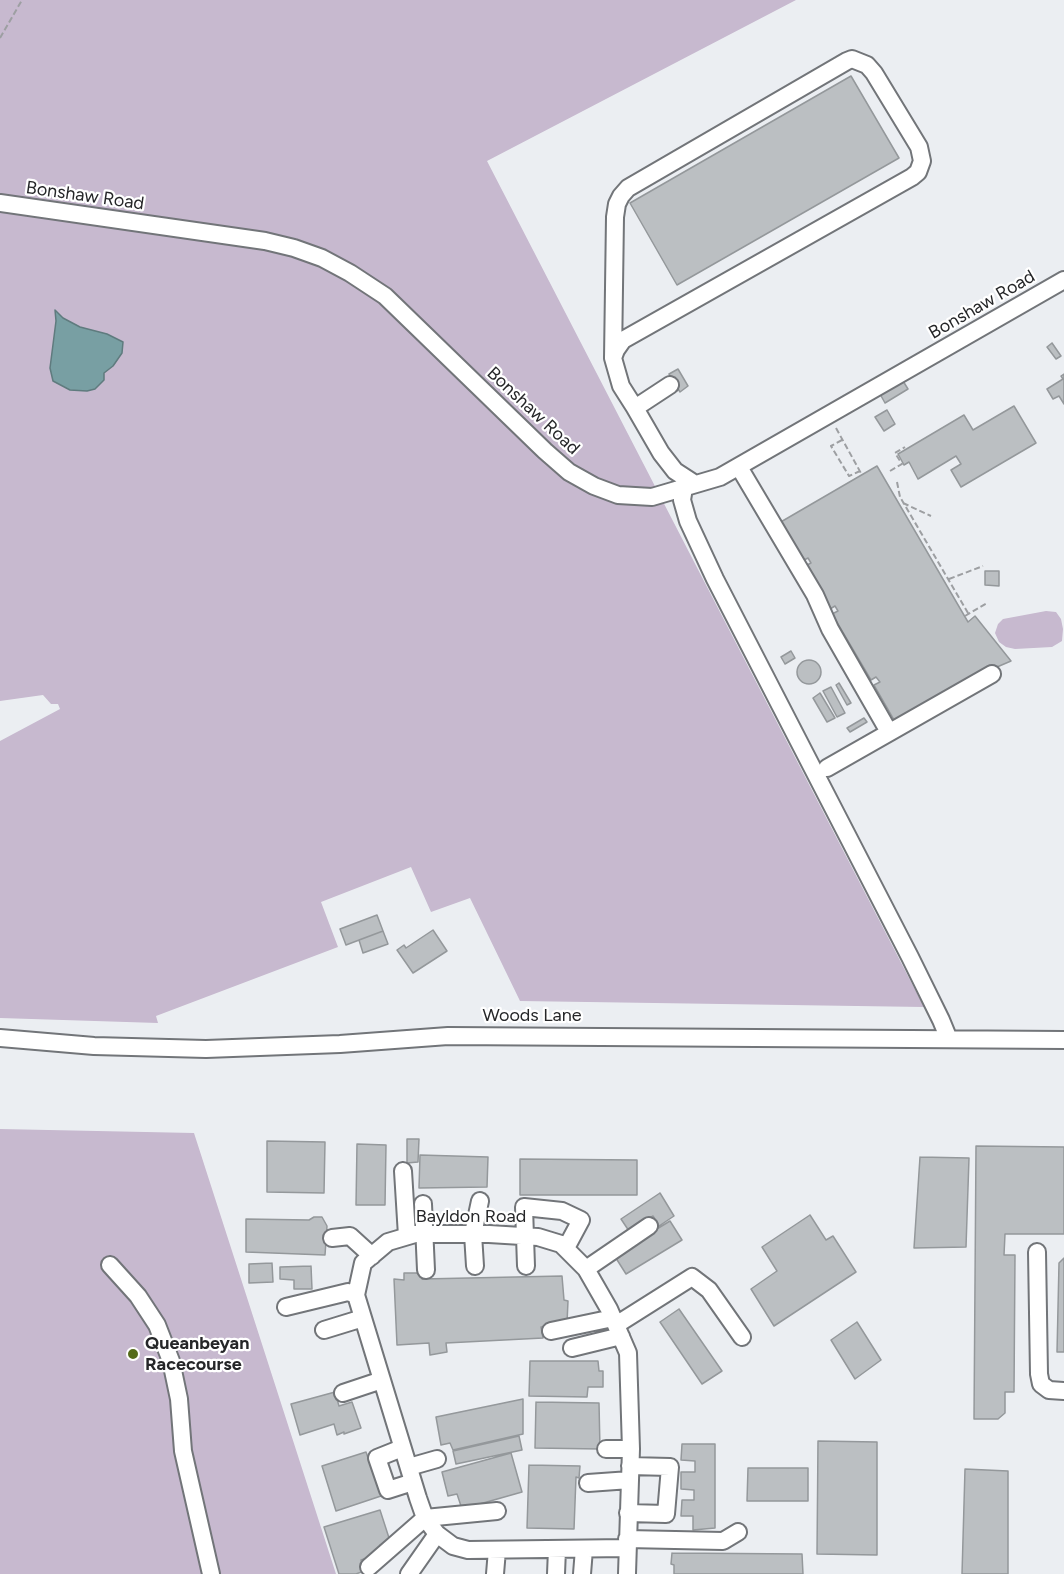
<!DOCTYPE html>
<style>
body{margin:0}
canvas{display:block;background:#ebeef2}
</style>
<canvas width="1064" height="1574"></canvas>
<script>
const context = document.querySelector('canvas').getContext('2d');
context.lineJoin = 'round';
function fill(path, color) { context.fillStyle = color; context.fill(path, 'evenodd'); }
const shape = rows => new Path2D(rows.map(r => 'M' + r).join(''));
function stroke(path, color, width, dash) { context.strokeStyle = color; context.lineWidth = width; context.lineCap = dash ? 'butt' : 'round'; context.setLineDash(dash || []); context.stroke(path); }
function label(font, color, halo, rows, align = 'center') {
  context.font = font + ' Figtree,sans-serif'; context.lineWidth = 4.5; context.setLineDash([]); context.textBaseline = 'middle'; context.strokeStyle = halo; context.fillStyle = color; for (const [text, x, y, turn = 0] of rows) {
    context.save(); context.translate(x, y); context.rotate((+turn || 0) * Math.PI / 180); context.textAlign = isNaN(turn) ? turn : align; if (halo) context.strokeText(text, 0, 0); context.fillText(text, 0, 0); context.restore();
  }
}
const green = shape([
 [0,0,796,0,487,161,924,1007,520,1001,470,898,431,912,411,867,321,902,338,947,156,1016,158,1023,0,1018,0,741,60,709,58,704,51,704,43,695,0,701],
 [1046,611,1056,612,1061,619,1063,629,1062,641,1052,647,1015,649,1006,647,999,642,995,633,998,624,1003,619],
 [0,1129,194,1133,336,1574,0,1574]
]);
const water = shape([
 [55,310,63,318,80,327,107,334,123,342,122,353,113,366,104,373,104,380,95,389,87,391,70,390,53,381,50,368,56,321,55,310]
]);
const building = shape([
 [851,76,899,158,677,285,630,203,851,76],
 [1052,343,1061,356,1056,359,1047,347,1052,343],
 [678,369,688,386,680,392,669,374,678,369],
 [1064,374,1064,404,1059,396,1053,399,1047,389,1063,379,1061,376,1064,374],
 [903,381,908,389,885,403,880,394,903,381],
 [1014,406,1036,443,961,487,951,470,961,464,956,456,918,479,909,462,904,465,898,454,964,415,973,430,1014,406],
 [887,410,895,424,884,431,875,417,887,410],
 [877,466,968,622,975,616,1011,661,997,667,897,725,874,685,880,682,876,677,871,680,832,614,838,611,835,606,830,609,805,566,811,563,808,558,802,561,779,523,877,466],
 [985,571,999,571,999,586,985,585,985,571],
 [791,651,795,658,785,664,781,657,791,651],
 '797 672a12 12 0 1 1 24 0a12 12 0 1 1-24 0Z',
 [839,683,851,703,847,705,836,685,839,683],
 [831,687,845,713,837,717,823,691,831,687],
 [820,693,835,718,827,722,813,698,820,693],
 [864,718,867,722,850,732,847,728,864,718],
 [377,915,383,931,346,945,340,929,377,915],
 [433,930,447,951,413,973,397,950,404,945,406,948,433,930],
 [383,931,388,944,363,953,359,940,383,931],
 [407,1139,419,1139,418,1162,407,1163,407,1139],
 [267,1141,325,1142,324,1193,267,1192,267,1141],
 [357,1144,386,1145,385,1205,356,1205,357,1144],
 [976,1146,1064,1147,1064,1234,1005,1234,1004,1255,1015,1255,1014,1392,1005,1392,1005,1413,998,1419,974,1419,976,1146],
 [420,1155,488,1157,487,1187,419,1188,420,1155],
 [920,1157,969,1158,966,1247,914,1248,920,1157],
 [520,1159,637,1160,637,1195,520,1195,520,1159],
 [660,1193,674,1216,659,1226,653,1216,629,1231,621,1219,660,1193],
 [810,1215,826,1240,833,1236,856,1272,774,1326,751,1289,777,1271,762,1247,810,1215],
 [314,1217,322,1217,327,1226,325,1255,246,1252,246,1219,309,1220,314,1217],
 [670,1221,682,1240,626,1274,614,1255,670,1221],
 [1064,1258,1064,1352,1057,1352,1059,1263,1064,1258],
 [272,1263,273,1282,249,1283,249,1264,272,1263],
 [311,1266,312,1289,294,1289,294,1280,280,1279,280,1267,311,1266],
 [404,1273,422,1273,422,1279,562,1276,564,1300,568,1301,567,1323,541,1327,543,1338,446,1343,447,1352,430,1355,429,1343,397,1345,394,1279,404,1280,404,1273],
 [679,1309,722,1371,702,1384,660,1322,679,1309],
 [857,1322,881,1360,855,1379,831,1340,857,1322],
 [530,1361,598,1361,599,1371,603,1371,603,1387,588,1387,587,1397,529,1396,530,1361],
 [335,1392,339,1406,352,1402,361,1428,344,1434,344,1432,337,1435,334,1424,300,1435,291,1404,335,1392],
 [523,1399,523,1434,453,1450,450,1443,441,1445,436,1417,523,1399],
 [536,1402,599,1403,600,1449,535,1448,536,1402],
 [519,1436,522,1450,456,1464,453,1451,519,1436],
 [818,1441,877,1442,877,1555,817,1554,818,1441],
 [682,1444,715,1444,715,1528,693,1530,693,1516,681,1516,682,1500,694,1500,694,1490,681,1489,681,1472,695,1472,695,1461,681,1460,682,1444],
 [366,1452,381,1496,336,1511,322,1466,366,1452],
 [511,1453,522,1492,462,1509,457,1494,448,1496,442,1472,511,1453],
 [529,1465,580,1466,579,1478,576,1477,574,1529,527,1528,529,1465],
 [748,1468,808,1468,808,1501,747,1501,748,1468],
 [965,1469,1008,1471,1008,1574,962,1574,965,1469],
 [380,1510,390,1541,380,1545,381,1553,361,1560,364,1571,356,1574,339,1574,324,1527,380,1510],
 [672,1553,802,1554,803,1574,674,1574,674,1565,671,1564,672,1553]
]);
const path = shape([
 [0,38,22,0],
 [836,428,862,475],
 [842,440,831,446,849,476,860,471],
 [890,471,902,464,895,453,905,447],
 [897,482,900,497,968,613],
 [903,503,931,516],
 [949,579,983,566],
 [965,616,987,603]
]);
const minor = shape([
 [0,203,265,241,294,248,322,258,350,273,385,296,545,451,569,472,594,486,618,495,652,497,720,477,1064,280],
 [613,358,616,350,623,340,912,177,918,172,922,161,919,147,874,73,867,65,852,59,847,61,628,188,621,196,617,204,615,217,613,358,621,386,635,408],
 [670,385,635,408,661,453,675,471,695,484],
 [739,467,815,595,830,629,889,732],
 [684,488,682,500,688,521,715,579,910,957,941,1020,948,1037],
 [827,768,992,674],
 [0,1038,94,1046,206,1049,340,1044,448,1036,1064,1040],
 [403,1171,407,1236],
 [423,1204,426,1270],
 [332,1238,350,1236,372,1256],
 [1037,1252,1039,1374,1041,1384,1049,1390,1064,1391],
 [110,1265,138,1296,157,1325,171,1361,179,1399,183,1451,211,1574],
 [475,1266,473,1234,480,1201],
 [526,1266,524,1207,562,1211,581,1220,566,1248],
 [586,1269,649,1226],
 [286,1307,348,1292,356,1295],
 [616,1325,692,1277,709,1290,742,1337],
 [324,1330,363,1318],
 [551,1331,613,1318],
 [572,1348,621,1336],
 [343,1393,382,1380],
 [402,1448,377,1458,388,1490,413,1482],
 [606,1449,631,1449],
 [409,1467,437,1459],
 [588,1483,630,1480],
 [628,1513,666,1514,670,1467,630,1466],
 [627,1539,723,1541,738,1532],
 [626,1548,468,1550,453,1546,437,1534,425,1518,418,1498,356,1295,363,1263,388,1242,415,1234,489,1234,538,1237,561,1244,586,1269,609,1309,628,1353,631,1449,627,1574],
 [369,1567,425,1518,497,1511],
 [409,1574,437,1534],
 [495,1574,497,1550],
 [556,1574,557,1549],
 [582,1574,584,1549]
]);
const markers = [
 [133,1354,6,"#556b1a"]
];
const streetNames = [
 ["Bonshaw Road",85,196,8],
 ["Bonshaw Road",982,305,-30],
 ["Bonshaw Road",533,411,43],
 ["Woods Lane",532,1016],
 ["Bayldon Road",471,1217]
];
const poiNames = [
 ["Queanbeyan",145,1344],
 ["Racecourse",145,1365]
];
fill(green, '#c7b9cf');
fill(water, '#789fa3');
stroke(water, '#5f7b7e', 1.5);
fill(building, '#bbbfc2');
stroke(building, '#94989b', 1.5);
stroke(minor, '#727579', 20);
stroke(path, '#9d9fa2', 2, [6, 3]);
stroke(minor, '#fff', 16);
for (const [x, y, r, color] of markers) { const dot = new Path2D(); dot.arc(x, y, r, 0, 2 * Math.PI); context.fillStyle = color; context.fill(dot); stroke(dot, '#fff', 2); }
label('18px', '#252628', '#fff', streetNames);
label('bold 18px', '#252628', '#fff', poiNames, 'left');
</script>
